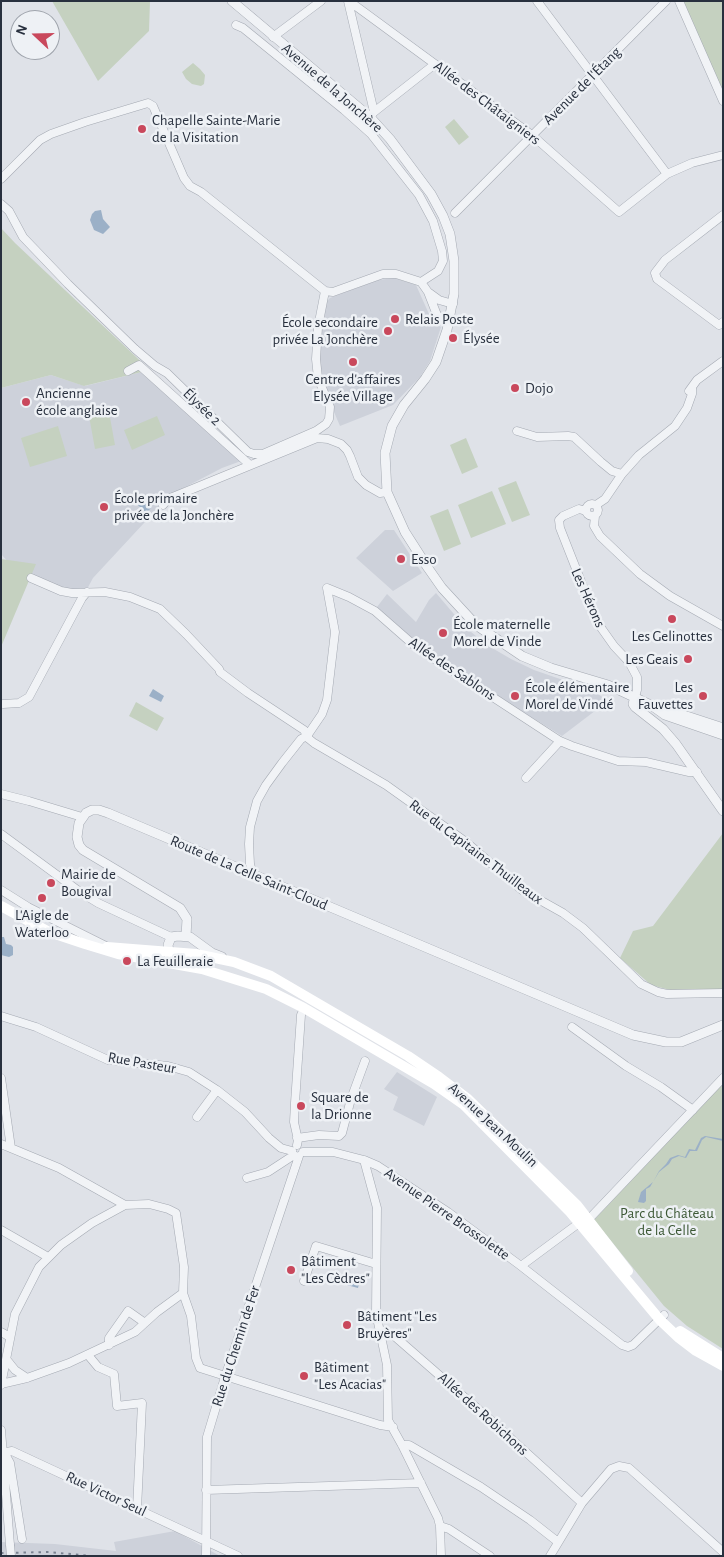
<!DOCTYPE html>
<meta charset="utf-8">
<style>
body{margin:0}
#map{position:relative;width:724px;height:1557px;overflow:hidden;background:#dfe2e8;font-family:"Alegreya Sans",sans-serif}
canvas{display:block}
.frame{position:absolute;inset:0;border:2px solid #28303e;pointer-events:none}
.north{position:absolute;left:10px;top:10px;width:50px;height:50px;box-sizing:border-box;background:#eef1f5;border:1px solid #9fa4ac;border-radius:50%;rotate:291deg;font-size:14px;font-weight:700;line-height:20px;text-align:center;color:#28303e}
.north::after{content:'';display:block;margin:auto;width:18px;height:22px;background:#c9485c;clip-path:polygon(50% 0,100% 100%,50% 72%,0 100%)}
</style>
<div id="map">
<canvas width="724" height="1557"></canvas>
<div class="frame"></div>
<div class="north">N</div>
</div>
<script>
const context = document.querySelector('canvas').getContext('2d');
context.lineJoin = 'round';
function fill(path, color) { context.fillStyle = color; context.fill(path, 'evenodd'); }
const shape = rows => new Path2D(rows.map(r => 'M' + r).join(''));
function stroke(path, color, width, dash) { context.strokeStyle = color; context.lineWidth = width; context.lineCap = dash ? 'butt' : 'round'; context.setLineDash(dash || []); context.stroke(path); }
function label(font, color, halo, rows, align = 'center') {
  context.font = font + ' "Alegreya Sans",sans-serif'; context.lineWidth = 5; context.setLineDash([]); context.textBaseline = 'middle'; context.strokeStyle = halo; context.fillStyle = color; for (const [text, x, y, turn = 0] of rows) {
    context.save(); context.translate(x, y); context.rotate((+turn || 0) * Math.PI / 180); context.textAlign = isNaN(turn) ? turn : align; if (halo) context.strokeText(text, 0, 0); context.fillText(text, 0, 0); context.restore();
  }
}
const built = shape([
 [394,278,416,285,433,323,441,327,430,361,420,377,393,405,340,426,319,377,317,357,323,305,330,298,378,280],
 [150,370,247,461,241,461,222,468,170,495,93,578,86,591,64,590,11,565,1,554,1,388,51,375,85,386],
 [385,530,394,530,422,573,393,591,356,558],
 [436,593,465,627,487,645,511,659,534,670,592,690,608,701,562,736,420,648,377,607,387,594,416,622,429,600],
 [397,1072,437,1097,424,1126,393,1110,398,1097,384,1089],
 [175,1531,220,1556,1,1556,1,1542,55,1544,116,1551,114,1542]
]);
const green = shape([
 [52,1,150,1,149,31,98,81],
 [681,1,723,1,723,95],
 [193,63,200,69,205,75,204,84,201,86,192,84,186,79,182,72],
 [454,119,469,137,459,145,445,127],
 [1,228,15,243,150,370,84,386,51,375,1,388],
 [109,412,115,445,95,449,89,416],
 [157,416,165,435,132,450,124,430],
 [58,426,67,456,30,467,21,438],
 [466,438,478,467,462,474,450,445],
 [516,481,530,515,512,522,498,488],
 [492,491,506,524,471,538,458,505],
 [448,509,461,544,444,551,430,516],
 [1,559,36,564,1,647],
 [136,702,164,718,157,731,129,716],
 [723,833,723,990,674,991,651,985,620,958,633,931,653,926],
 [723,1082,723,1349,687,1326,664,1306,594,1220]
]);
const water = shape([
 [101,210,103,219,110,227,103,234,94,230,90,220,92,214,95,211],
 [137,493,152,507,146,513,132,499],
 [153,689,164,696,161,702,149,696],
 [1,937,4,937,6,944,11,945,13,947,13,955,9,957,1,955],
 [705,1136,723,1139,723,1141,706,1137,702,1140,697,1151,690,1151,686,1158,679,1156,672,1159,669,1164,659,1172,650,1187,646,1189,646,1201,644,1203,638,1202,641,1192,653,1182,659,1171,666,1164,670,1158,678,1155,685,1157,689,1149,695,1150,701,1138],
 [341,1275,360,1280,358,1288,339,1283]
]);
const minor = shape([
 [348,1,374,112,370,117],
 [349,1,533,136,619,212,667,174,692,163,723,155],
 [537,1,667,174],
 [679,1,723,101],
 [236,25,243,28,344,110,371,134,419,195,433,221,442,251,443,261,438,271,421,282],
 [273,37,321,1],
 [374,112,435,64],
 [1,179,40,140,51,134,85,122,148,103,153,106,184,178,190,186,201,192,325,291,333,292,383,274,396,274,421,282,428,292],
 [1,204,9,211,23,237,68,284,135,349,155,366,167,373,248,452,254,454,263,454,316,431,326,424,329,419,330,407,318,378,316,359,318,327,325,291],
 [455,213,666,1],
 [723,215,665,260,655,273,657,279,719,325,723,322],
 [449,324,437,315,428,292,439,300,453,304],
 [128,371,139,365,250,465],
 [689,391,697,380,723,361],
 [517,431,537,437,568,436,574,437,601,462,612,471,622,474],
 '586 510a6 6 0 1 1 12 0a6 6 0 1 1-12 0Z',
 [163,505,168,499,317,438,328,439,341,444,347,450,350,456,358,477,366,485,380,493,387,492],
 [596,505,605,499,622,474,639,455,675,426,687,408,692,394,692,388],
 [586,511,579,509,563,516,559,520,560,528,597,622,614,646,629,662,637,677,637,690,635,697],
 [595,516,594,526,600,536,640,574,670,596,723,626],
 [31,578,61,591,72,593,105,592,130,597,160,609,186,634,219,669,220,672,248,693,304,730,309,739,314,743,386,785,466,842,522,890,563,913,583,928,641,984,658,992,667,994,723,993],
 [327,588,349,597,375,611,416,647,560,741,572,746,618,761,646,762,689,772,697,772],
 [3,704,19,703,29,697,82,598,87,592],
 [307,736,322,714,327,700,335,632,327,588],
 [526,778,560,741],
 [1,794,29,801,82,817],
 [1,834,80,892,98,903,171,937],
 [253,875,250,864,249,844,250,827,257,801,266,785,282,763,301,739,307,736],
 [1,890,28,907,108,947],
 [1,1016,36,1027,108,1060,168,1066,189,1072,217,1090,245,1112,269,1138,281,1148,292,1151],
 [572,1027,626,1066,661,1087,693,1110],
 [1,1078,11,1148],
 [197,1117,217,1090],
 [297,1138,319,1135,339,1136,342,1133,351,1099,365,1061],
 [1,1144,59,1168,125,1205],
 [297,1145,298,1140,294,1122,295,1103,301,1015,304,1008],
 [303,1152,333,1152,364,1160,378,1166,448,1212,521,1266,579,1223],
 [364,1160,377,1208,376,1313,387,1365,388,1420,402,1445,438,1518,440,1526,441,1556],
 [247,1178,268,1172,294,1155],
 [588,1220,723,1078],
 [1,1230,48,1257],
 [521,1266,622,1345,628,1347,633,1345,664,1315],
 [304,1281,316,1246,376,1264],
 [380,1330,392,1334,486,1416,582,1503],
 [1,1332,10,1337],
 [109,1345,109,1338,128,1311,145,1323],
 [88,1355,98,1367,114,1374,117,1406,142,1403,137,1509],
 [7,1360,15,1370,27,1378],
 [1,1384,27,1378,69,1363,135,1332,157,1312,183,1293],
 [1,1385,15,1314,39,1267,61,1245,92,1223,125,1205,149,1204,168,1209,176,1213,184,1267,183,1293,191,1316,196,1358,200,1368,380,1425,393,1427],
 [1,1430,10,1545],
 [402,1445,409,1445,481,1487,530,1520,558,1542],
 [1,1453,12,1451,238,1556],
 [5,1454,10,1463,22,1539],
 [206,1490,421,1483],
 [440,1526,449,1529,490,1556],
 [206,1556,207,1437,225,1377,299,1156],
 [550,1556,582,1503,611,1469,619,1466,629,1468,723,1552]
]);
const tertiary = shape([
 [232,1,370,117,390,139,431,194,443,216,450,234,454,261,454,294,447,330,436,362,425,379,404,405,392,426,385,453,387,492,405,532,428,568,442,588,476,625,522,656,551,668,608,685,651,705,665,715,723,735],
 [635,697,633,704,635,707,663,729,676,744,723,811],
 [656,706,723,728],
 [186,936,187,919,180,908,83,850,79,845,77,837,79,823,86,813,92,810,99,810,108,813,633,1035,666,1042,681,1042,723,1025],
 [170,959,168,945,170,940,171,937,178,936,190,937,212,953,222,957]
]);
const secondary = shape([
 [1,906,49,932,85,944,118,954,202,969,266,989,304,1008,434,1084,464,1105,570,1212,660,1320,679,1338,696,1351,723,1366],
 [107,947,196,954,234,962,271,976,408,1056,439,1077,468,1099,577,1205,628,1271],
 [680,1331,723,1358]
]);
const rail = shape([
 [1,1553,49,1552,91,1556]
]);
const minorBridge = shape([
 [10,1545,11,1556]
]);
const markers = [
 [142,129,5,"#c9485c"],
 [395,319,5,"#c9485c"],
 [388,331,5,"#c9485c"],
 [453,338,5,"#c9485c"],
 [353,362,5,"#c9485c"],
 [515,388,5,"#c9485c"],
 [26,402,5,"#c9485c"],
 [104,507,5,"#c9485c"],
 [401,559,5,"#c9485c"],
 [672,619,5,"#c9485c"],
 [443,633,5,"#c9485c"],
 [688,659,5,"#c9485c"],
 [515,696,5,"#c9485c"],
 [703,696,5,"#c9485c"],
 [51,883,5,"#c9485c"],
 [42,898,5,"#c9485c"],
 [127,961,5,"#c9485c"],
 [301,1106,5,"#c9485c"],
 [291,1270,5,"#c9485c"],
 [347,1325,5,"#c9485c"],
 [304,1376,5,"#c9485c"]
];
const streetNames = [
 ["Avenue de l'Étang",582,86,-45],
 ["Avenue de la Jonchère",332,88,41],
 ["Allée des Châtaigniers",487,103,37],
 ["Élysée 2",202,407,44],
 ["Les Hérons",588,598,66],
 ["Allée des Sablons",452,669,34],
 ["Rue du Capitaine Thuilleaux",476,852,37],
 ["Route de La Celle Saint-Cloud",249,873,23],
 ["Rue Pasteur",142,1063,10],
 ["Avenue Jean Moulin",493,1125,43],
 ["Avenue Pierre Brossolette",447,1214,35],
 ["Rue du Chemin de Fer",236,1346,-72],
 ["Allée des Robichons",483,1414,42],
 ["Rue Victor Seul",106,1494,25]
];
const poiNames = [
 ["Chapelle Sainte-Marie",152,120],
 ["de la Visitation",152,137],
 ["Relais Poste",405,319],
 ["École secondaire",378,322,"right"],
 ["privée La Jonchère",378,339,"right"],
 ["Élysée",463,338],
 ["Centre d'affaires",353,379,"center"],
 ["Elysée Village",353,396,"center"],
 ["Dojo",525,388],
 ["Ancienne",36,393],
 ["école anglaise",36,410],
 ["École primaire",114,498],
 ["privée de la Jonchère",114,515],
 ["Esso",411,559],
 ["École maternelle",453,624],
 ["Morel de Vinde",453,641],
 ["Les Gelinottes",672,636,"center"],
 ["Les Geais",678,659,"right"],
 ["École élémentaire",525,687],
 ["Morel de Vindé",525,704],
 ["Les",693,687,"right"],
 ["Fauvettes",693,704,"right"],
 ["Mairie de",61,874],
 ["Bougival",61,891],
 ["L'Aigle de",42,915,"center"],
 ["Waterloo",42,932,"center"],
 ["La Feuilleraie",137,961],
 ["Square de",311,1097],
 ["la Drionne",311,1114],
 ["Bâtiment",301,1261],
 ["\"Les Cèdres\"",301,1278],
 ["Bâtiment \"Les",357,1316],
 ["Bruyères\"",357,1333],
 ["Bâtiment",314,1367],
 ["\"Les Acacias\"",314,1384]
];
const parkNames = [
 ["Parc du Château",667,1213],
 ["de la Celle",667,1230]
];
fill(built, '#cdd1da');
fill(green, '#c5d1c0');
fill(water, '#9bb0c7');
stroke(minor, '#a4a9b2', 9);
stroke(tertiary, '#a4a9b2', 10);
stroke(minor, '#f1f3f6', 8);
stroke(tertiary, '#f1f3f6', 9);
stroke(secondary, '#fff', 10);
stroke(rail, '#798291', 2, [2.5, 5]);
stroke(minorBridge, '#a4a9b2', 9, []);
stroke(minorBridge, '#f1f3f6', 8);
for (const [x, y, r, color] of markers) { const dot = new Path2D(); dot.arc(x, y, r, 0, 2 * Math.PI); context.fillStyle = color; context.fill(dot); stroke(dot, '#eef1f5', 2); }
label('15px', '#28303e', '#eef1f5', streetNames);
label('15px', '#28303e', '#eef1f5', poiNames, 'left');
label('15px', '#3d5936', '#eef1f5', parkNames);
</script>
